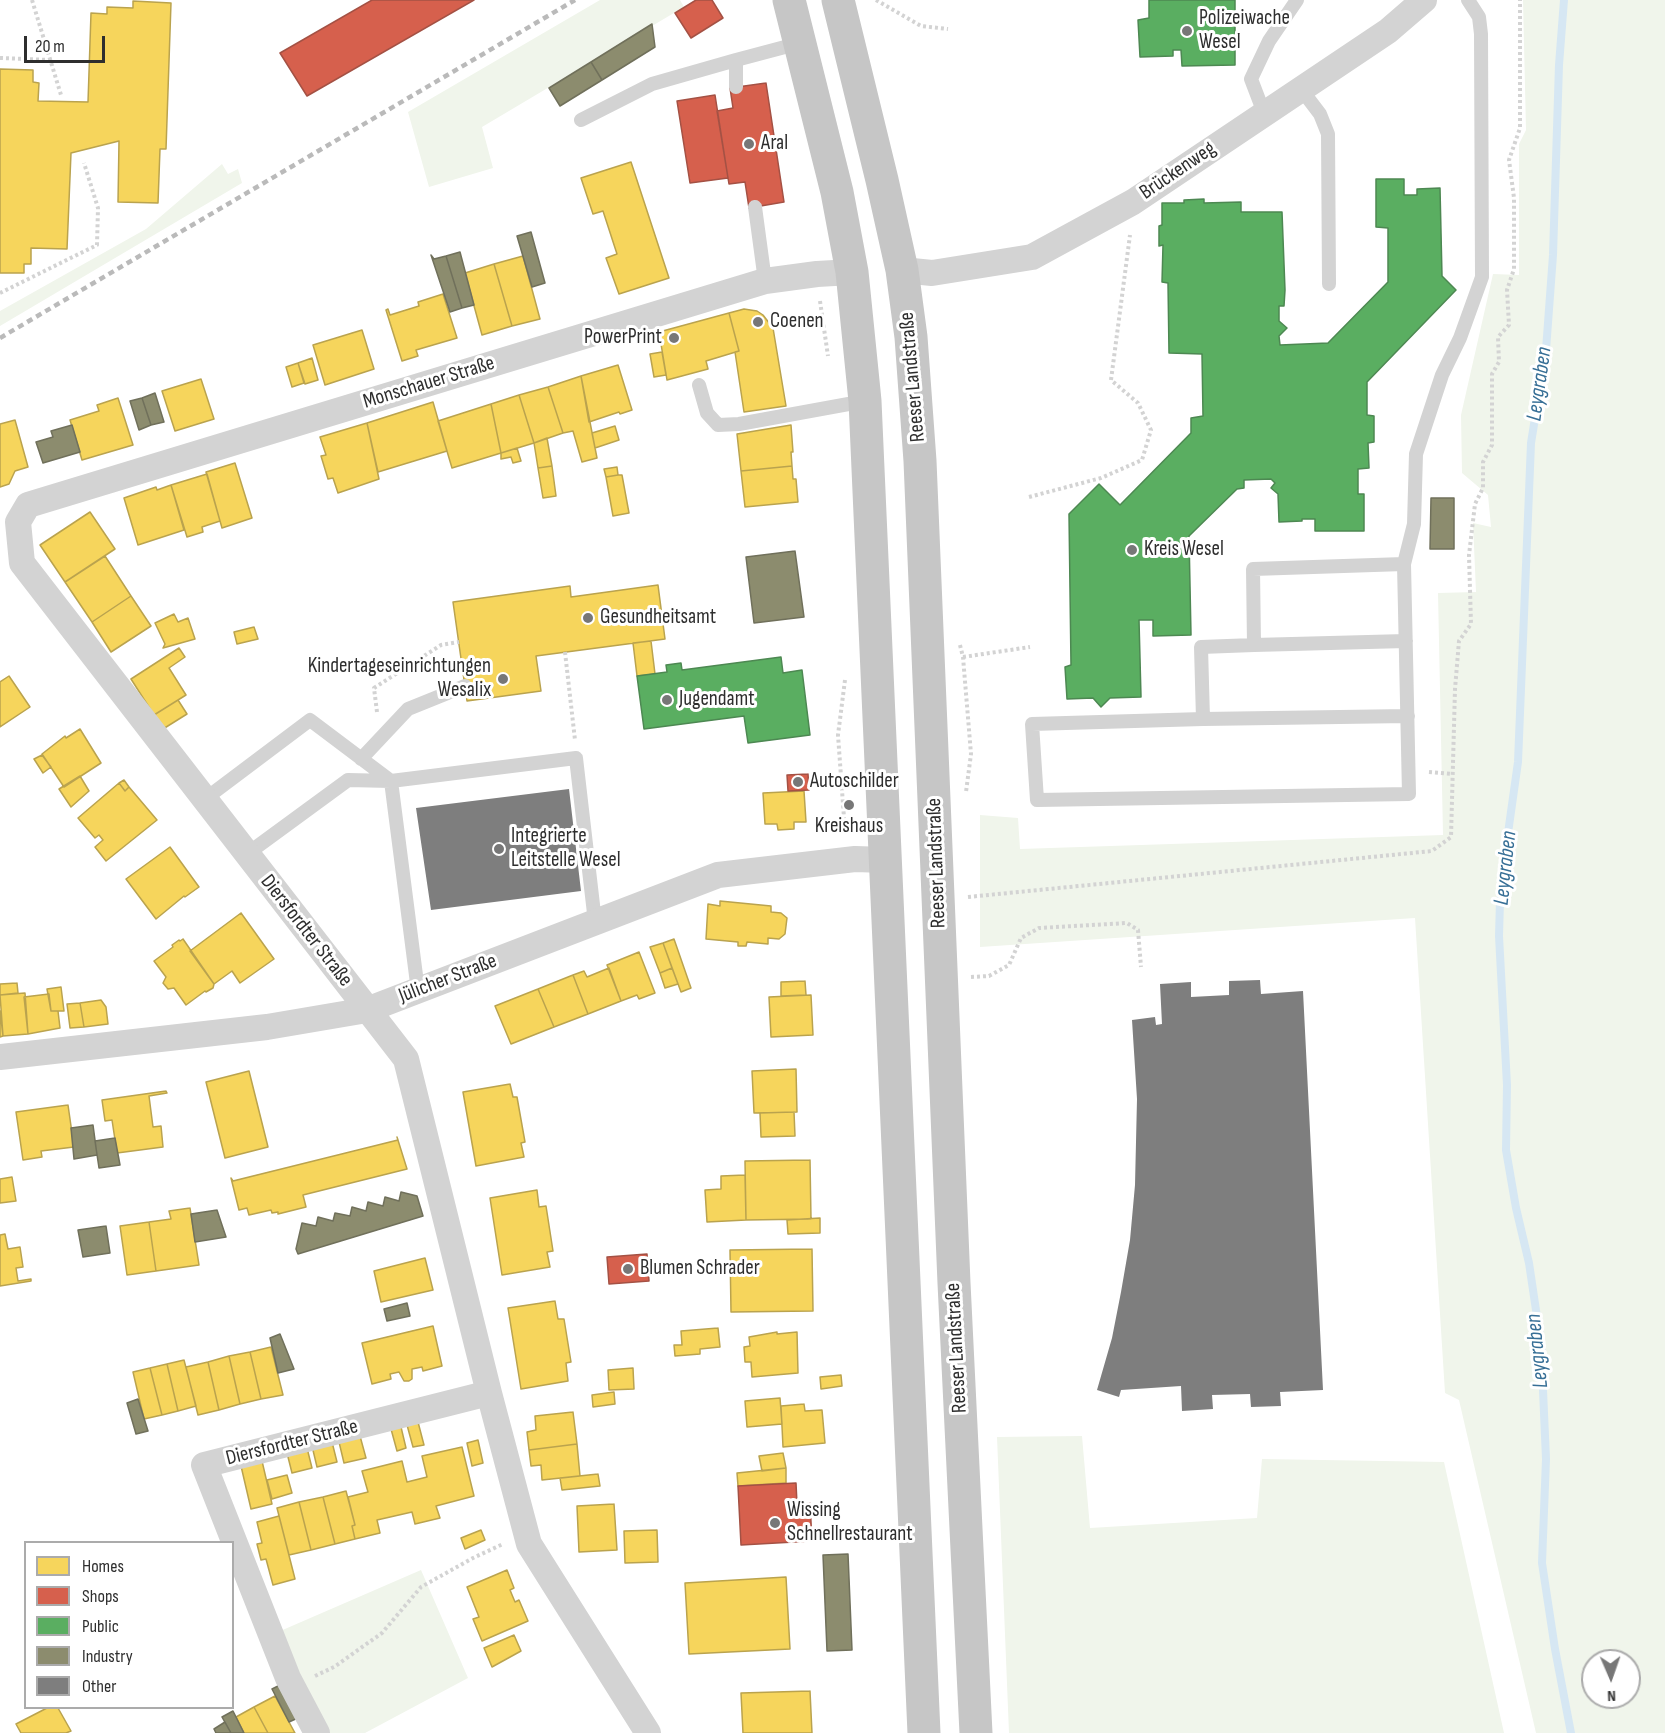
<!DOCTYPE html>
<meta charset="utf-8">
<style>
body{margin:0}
#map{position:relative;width:1665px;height:1733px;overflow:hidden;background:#fff;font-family:"Sofia Sans Condensed",sans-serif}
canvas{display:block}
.legend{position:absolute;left:24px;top:1541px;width:210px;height:168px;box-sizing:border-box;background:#fff;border:2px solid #ababab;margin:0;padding:8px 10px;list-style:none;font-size:18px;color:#2e2e2e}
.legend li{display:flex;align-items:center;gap:12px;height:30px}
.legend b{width:30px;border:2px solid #ababab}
.north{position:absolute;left:1581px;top:1649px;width:60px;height:60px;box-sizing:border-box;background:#fff;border:2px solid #ababab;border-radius:50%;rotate:178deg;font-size:16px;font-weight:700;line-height:24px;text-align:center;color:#2e2e2e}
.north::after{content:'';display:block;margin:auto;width:21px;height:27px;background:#777;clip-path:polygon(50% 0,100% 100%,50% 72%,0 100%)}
.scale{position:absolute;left:24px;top:36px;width:81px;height:27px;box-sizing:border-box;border:3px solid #2e2e2e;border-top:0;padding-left:8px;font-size:18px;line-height:21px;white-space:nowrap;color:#2e2e2e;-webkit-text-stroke:4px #fff;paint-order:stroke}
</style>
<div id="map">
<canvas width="1665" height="1733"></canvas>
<ul class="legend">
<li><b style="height:16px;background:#f6d55c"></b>Homes</li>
<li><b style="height:16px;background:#d6604d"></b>Shops</li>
<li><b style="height:16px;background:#5aae61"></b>Public</li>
<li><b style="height:16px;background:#8c8c6e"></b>Industry</li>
<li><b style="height:16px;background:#7e7e7e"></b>Other</li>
</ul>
<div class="north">N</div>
<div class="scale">20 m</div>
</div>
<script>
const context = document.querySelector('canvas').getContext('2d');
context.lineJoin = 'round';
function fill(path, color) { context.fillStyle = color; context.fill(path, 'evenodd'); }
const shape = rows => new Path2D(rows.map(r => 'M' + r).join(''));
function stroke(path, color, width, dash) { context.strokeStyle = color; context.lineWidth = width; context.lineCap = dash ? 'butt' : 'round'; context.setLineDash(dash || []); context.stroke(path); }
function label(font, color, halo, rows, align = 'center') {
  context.font = font + ' "Sofia Sans Condensed",sans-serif'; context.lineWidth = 6; context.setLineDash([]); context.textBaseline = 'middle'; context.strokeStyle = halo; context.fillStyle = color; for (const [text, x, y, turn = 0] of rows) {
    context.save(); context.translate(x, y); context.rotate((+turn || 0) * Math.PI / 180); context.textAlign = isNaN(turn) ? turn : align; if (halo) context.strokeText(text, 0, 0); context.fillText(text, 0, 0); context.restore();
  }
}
const green = shape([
 [600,0,680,0,684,7,482,127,493,168,429,187,408,112],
 [1523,0,1665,0,1665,1733,1536,1733,1459,1400,1445,1393,1415,918,980,947,980,815,1018,818,1020,849,1443,835,1438,593,1476,592,1473,523,1491,527,1488,495,1462,473,1461,415,1493,274,1519,275,1519,144,1526,130],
 [1593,1661,1629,1661,1629,1697,1593,1697],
 [222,164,228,174,238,169,242,183,0,326,0,311,146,229],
 [1082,1436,1090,1528,1257,1518,1262,1459,1444,1462,1504,1733,1009,1733,997,1437],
 [421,1570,468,1678,365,1733,328,1733,278,1632]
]);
const homes = shape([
 [133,1,171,3,166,149,160,149,158,203,118,202,119,141,71,153,67,249,31,248,31,264,24,264,24,273,0,273,0,69,33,70,33,82,39,83,38,101,88,102,91,13,107,14,107,7,133,8,133,1],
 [631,162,669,278,619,294,606,258,617,254,603,211,593,214,581,178,631,162],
 [523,256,540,319,512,326,494,264,523,256],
 [494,264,512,326,482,335,465,273,494,264],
 [443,294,457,338,416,350,418,356,402,361,386,310,388,309,390,315,419,306,418,302,443,294],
 [744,309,757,311,763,315,773,328,786,406,744,412,735,352,739,351,729,313,744,309],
 [729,313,739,351,706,361,708,369,667,380,659,332,729,313],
 [362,330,374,369,325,385,313,345,362,330],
 [662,352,666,375,654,377,650,354,662,352],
 [312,358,318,380,305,384,298,363,312,358],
 [298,363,304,383,292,387,286,367,298,363],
 [618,365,632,410,620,414,619,412,589,422,581,376,618,365],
 [581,376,597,458,582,462,573,431,563,433,548,387,581,376],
 [201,379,214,419,175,431,162,391,201,379],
 [548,387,563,433,534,443,519,395,548,387],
 [519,395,534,443,501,453,491,404,519,395],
 [118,398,133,445,82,460,70,420,99,411,97,405,118,398],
 [433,402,447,451,378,472,367,423,433,402],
 [491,404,501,453,452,468,438,421,491,404],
 [15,420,28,467,15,471,9,484,0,487,0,424,15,420],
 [367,423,379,479,338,493,333,478,328,479,321,456,326,455,320,437,367,423],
 [791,425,793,452,791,452,792,466,741,471,737,434,791,425],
 [615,426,619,440,595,448,592,433,615,426],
 [547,438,552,466,538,468,534,443,547,438],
 [517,448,521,461,513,463,511,457,501,459,501,453,517,448],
 [235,463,252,518,222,528,206,472,235,463],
 [552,466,556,496,543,498,538,468,552,466],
 [792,466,793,479,796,479,798,502,745,507,741,471,792,466],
 [617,467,618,475,606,477,604,469,617,467],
 [207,474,220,521,202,527,203,532,187,537,171,485,207,474],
 [618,475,622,475,629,513,613,516,606,477,618,475],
 [171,485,184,530,138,545,124,498,156,487,157,490,171,485],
 [90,512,115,549,65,582,40,545,90,512],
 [105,556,131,596,92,622,65,582,105,556],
 [658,585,665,639,536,656,541,691,467,701,453,602,570,586,571,597,658,585],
 [131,596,151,626,111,652,92,622,131,596],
 [174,614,178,622,188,618,195,639,163,648,165,644,155,623,174,614],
 [254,627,258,639,237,644,234,632,254,627],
 [651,641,655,674,637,676,633,643,651,641],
 [179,648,185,657,169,668,186,695,154,715,131,679,179,648],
 [9,676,30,707,0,727,0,682,9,676],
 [178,700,187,714,163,729,154,715,178,700],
 [80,729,101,763,64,787,42,754,65,736,66,738,80,729],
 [42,755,51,767,43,773,34,759,42,755],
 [80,776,89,791,71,807,59,789,80,776],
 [124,780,129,787,125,791,119,783,124,780],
 [119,783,125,791,129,787,157,820,106,861,95,847,103,840,99,835,95,838,78,818,119,783],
 [804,791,806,822,794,822,794,829,778,830,777,824,765,824,763,793,804,791],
 [170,847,199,887,185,897,184,896,156,919,126,879,170,847],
 [720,901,771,906,771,912,781,913,787,918,785,934,779,939,768,938,768,944,747,942,746,946,738,946,738,942,706,939,708,904,720,906,720,901],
 [241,913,274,959,240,983,232,971,214,984,190,951,241,913],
 [183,939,214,984,213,988,206,992,205,991,186,1005,174,988,168,989,163,983,166,977,154,961,173,947,172,945,179,940,180,941,183,939],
 [674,939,691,988,681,992,663,943,674,939],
 [663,943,672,968,660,973,650,947,663,943],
 [639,952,655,993,639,999,637,995,621,1001,607,965,639,952],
 [609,968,621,1001,588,1014,573,975,584,971,587,977,609,968],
 [672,968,678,984,665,988,660,973,672,968],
 [573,975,588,1014,554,1027,538,989,573,975],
 [805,981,806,995,781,996,781,982,805,981],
 [17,983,18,993,0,995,0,984,17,983],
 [61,987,64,1011,51,1011,47,989,61,987],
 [538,989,554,1027,511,1044,495,1006,538,989],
 [25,993,28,1034,3,1036,0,995,25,993],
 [49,994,51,1011,58,1011,60,1028,28,1034,24,997,49,994],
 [811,995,813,1035,771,1037,769,997,811,995],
 [101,1000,106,1007,108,1024,84,1027,80,1003,101,1000],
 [80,1003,84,1027,70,1028,67,1004,80,1003],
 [0,1011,3,1036,0,1037,0,1011],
 [796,1069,797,1112,754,1113,752,1071,796,1069],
 [249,1071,268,1147,225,1158,206,1082,249,1071],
 [510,1084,513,1097,517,1097,525,1142,521,1143,524,1157,476,1166,463,1092,510,1084],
 [166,1091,167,1093,149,1096,153,1127,161,1126,163,1147,117,1153,112,1120,105,1121,102,1100,166,1091],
 [68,1105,74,1147,41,1151,42,1157,23,1160,16,1112,68,1105],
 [794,1112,795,1136,761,1137,760,1113,794,1112],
 [397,1137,407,1169,303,1195,306,1207,278,1214,278,1212,272,1213,271,1210,249,1215,247,1208,239,1210,231,1178,233,1181,398,1140,397,1137],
 [810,1160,811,1219,746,1220,745,1161,810,1160],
 [745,1175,746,1220,707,1222,705,1190,721,1189,721,1176,745,1175],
 [12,1177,16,1201,0,1203,0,1179,12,1177],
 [537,1190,539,1207,546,1206,553,1251,547,1252,550,1267,502,1275,490,1198,537,1190],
 [190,1208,199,1265,156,1271,149,1222,171,1219,169,1211,190,1208],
 [820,1218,820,1233,788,1234,787,1220,820,1218],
 [149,1222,156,1271,127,1275,120,1226,149,1222],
 [5,1234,8,1249,20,1247,23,1267,16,1268,18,1281,31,1279,31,1281,0,1286,0,1235,5,1234],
 [812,1249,813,1311,731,1312,730,1250,812,1249],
 [425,1258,433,1290,381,1302,374,1271,425,1258],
 [555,1301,558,1319,564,1319,571,1362,566,1363,568,1381,521,1389,508,1308,555,1301],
 [433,1326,442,1366,423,1371,422,1367,412,1369,412,1379,409,1381,404,1381,399,1372,390,1374,391,1379,372,1384,362,1343,433,1326],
 [718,1328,720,1347,700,1349,700,1354,675,1356,674,1345,682,1345,681,1331,718,1328],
 [777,1332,777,1334,797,1332,798,1373,752,1377,751,1362,745,1362,744,1347,750,1346,749,1337,777,1332],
 [271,1347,283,1395,261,1399,250,1352,271,1347],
 [250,1352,261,1399,240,1404,229,1356,250,1352],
 [229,1356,240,1404,219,1410,208,1362,229,1356],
 [184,1360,196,1406,178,1411,167,1364,184,1360],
 [208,1362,219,1410,198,1415,186,1367,208,1362],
 [167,1364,178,1411,162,1415,150,1368,167,1364],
 [150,1368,162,1415,144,1419,133,1372,150,1368],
 [633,1368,634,1389,609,1390,608,1370,633,1368],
 [841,1375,842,1386,821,1389,820,1377,841,1375],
 [614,1392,615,1404,593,1407,592,1395,614,1392],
 [780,1398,782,1424,747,1427,745,1401,780,1398],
 [804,1404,805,1411,822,1410,825,1443,783,1447,781,1406,804,1404],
 [573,1412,577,1444,529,1450,527,1432,536,1430,535,1416,573,1412],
 [418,1422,424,1445,413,1447,407,1425,418,1422],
 [401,1427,406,1448,397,1451,391,1429,401,1427],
 [360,1436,366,1458,344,1463,339,1442,360,1436],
 [478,1440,483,1463,472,1466,467,1443,478,1440],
 [332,1442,337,1462,317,1467,312,1446,332,1442],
 [577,1444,580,1476,542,1480,541,1465,531,1466,529,1450,577,1444],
 [462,1447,474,1496,436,1506,440,1518,415,1524,412,1512,377,1520,380,1533,355,1539,352,1526,355,1525,348,1497,368,1492,362,1471,402,1461,407,1482,427,1477,422,1456,462,1447],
 [307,1448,312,1468,292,1473,287,1453,307,1448],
 [783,1453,786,1468,762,1471,759,1456,783,1453],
 [262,1461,272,1504,251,1509,241,1466,262,1461],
 [786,1468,786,1483,738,1486,737,1473,786,1468],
 [598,1474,600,1486,562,1490,560,1478,598,1474],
 [287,1475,292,1493,272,1499,267,1480,287,1475],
 [346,1491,355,1525,352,1526,355,1539,335,1544,323,1497,346,1491],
 [323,1497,335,1544,311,1550,299,1502,323,1497],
 [299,1502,311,1550,289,1555,277,1508,299,1502],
 [614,1504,617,1550,579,1552,577,1506,614,1504],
 [279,1516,295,1579,273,1585,266,1559,261,1560,257,1544,262,1543,257,1522,279,1516],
 [481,1530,485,1540,465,1549,461,1538,481,1530],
 [657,1530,658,1562,625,1563,624,1531,657,1530],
 [507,1570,514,1588,510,1590,515,1602,519,1600,528,1621,482,1641,473,1619,479,1617,467,1587,507,1570],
 [786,1577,790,1649,689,1654,685,1583,786,1577],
 [514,1635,521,1651,492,1667,484,1648,514,1635],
 [810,1691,812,1733,743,1733,741,1693,810,1691],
 [275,1696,289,1722,295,1733,268,1733,254,1707,275,1696],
 [254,1707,268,1733,244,1733,236,1717,254,1707],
 [47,1708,58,1708,71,1731,66,1733,21,1733,16,1724,47,1708]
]);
const shops = shape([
 [372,0,474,0,307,96,280,53,372,0],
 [696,0,712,0,723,18,691,38,675,13,696,0],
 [766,83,784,202,749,208,745,182,729,184,717,111,733,108,730,88,766,83],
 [715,95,728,178,690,183,677,101,715,95],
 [808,774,809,790,788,791,787,775,808,774],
 [647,1254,649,1281,609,1284,607,1257,647,1254],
 [796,1483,797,1504,810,1503,812,1541,741,1545,738,1486,796,1483]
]);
const public = shape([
 [1149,0,1235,0,1235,65,1182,66,1181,50,1173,50,1173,56,1140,57,1138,20,1149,18,1149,0],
 [1376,179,1404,179,1404,195,1417,195,1417,189,1440,188,1442,276,1456,290,1367,382,1367,415,1374,416,1374,442,1368,443,1369,468,1358,469,1358,494,1364,494,1364,531,1315,531,1315,519,1302,519,1302,521,1279,522,1278,494,1271,488,1275,483,1271,479,1244,480,1244,488,1237,489,1189,536,1191,635,1153,636,1153,620,1139,620,1141,697,1110,698,1101,707,1093,698,1067,699,1065,667,1071,665,1069,514,1099,484,1120,505,1191,433,1191,418,1203,416,1202,354,1169,353,1168,283,1162,282,1163,245,1159,246,1159,226,1162,225,1162,203,1184,203,1184,200,1204,199,1204,203,1241,202,1241,212,1282,212,1285,290,1284,306,1279,306,1279,321,1287,328,1279,336,1280,345,1328,343,1388,282,1388,228,1376,227,1376,179],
 [781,657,783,673,802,670,810,735,748,743,744,716,644,729,637,676,667,672,666,665,681,663,682,670,781,657]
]);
const industry = shape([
 [652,24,655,47,602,80,591,62,652,24],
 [591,62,602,80,560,106,549,88,591,62],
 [531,232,545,283,532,287,517,236,531,232],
 [460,252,474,305,462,308,446,256,460,252],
 [431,255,434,259,446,256,462,308,450,312,431,255],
 [155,393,164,422,151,425,142,398,155,393],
 [142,398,151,425,139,430,130,401,142,398],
 [72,425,80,452,43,463,36,442,53,437,51,431,72,425],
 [1431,498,1454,498,1454,549,1430,549,1431,498],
 [795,551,804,617,754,623,746,557,795,551],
 [93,1125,97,1155,74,1159,71,1128,93,1125],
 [115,1138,120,1165,99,1168,95,1141,115,1138],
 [401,1192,417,1196,423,1216,298,1254,296,1249,302,1223,316,1226,318,1217,333,1221,335,1213,350,1216,352,1207,366,1211,368,1202,383,1206,385,1197,399,1201,401,1192],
 [217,1210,226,1237,195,1242,191,1214,217,1210],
 [106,1226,110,1253,83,1257,78,1230,106,1226],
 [407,1303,410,1316,387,1321,384,1309,407,1303],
 [280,1334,294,1369,278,1373,270,1338,280,1334],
 [138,1399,148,1431,136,1434,127,1403,138,1399],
 [848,1554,852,1650,827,1651,823,1555,848,1554],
 [282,1684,300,1717,289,1722,272,1689,282,1684],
 [233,1711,244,1733,231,1733,222,1717,233,1711],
 [225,1722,231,1733,216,1733,214,1729,225,1722]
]);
const stream = shape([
 [1564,0,1559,65,1553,255,1546,350,1531,443,1518,762,1508,833,1508,872,1500,901,1499,936,1507,1085,1506,1150,1516,1208,1529,1263,1541,1344,1546,1459,1542,1563,1555,1649,1571,1733]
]);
const building = shape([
 [569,789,581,891,431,910,416,808],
 [1260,980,1261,994,1303,991,1323,1390,1280,1392,1281,1406,1251,1407,1250,1394,1212,1395,1213,1409,1182,1411,1181,1386,1121,1390,1119,1397,1097,1390,1112,1338,1121,1292,1130,1240,1135,1185,1137,1099,1132,1020,1155,1017,1156,1025,1162,1024,1160,984,1191,982,1191,997,1229,995,1229,981]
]);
const path = shape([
 [32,0,61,95],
 [876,0,921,26,948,29],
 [0,58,50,60],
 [0,293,97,245,98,208,84,163],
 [820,301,828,356],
 [1029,497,1101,478,1142,460,1151,430,1138,403,1111,380,1130,235],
 [960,645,963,657,971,754,966,792],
 [565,652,575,740],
 [963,657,1030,647],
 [845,680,838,735,844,818,848,833],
 [377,712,374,688,441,645,459,642],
 [1429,772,1452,774],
 [968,897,1432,851,1451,837,1455,689,1459,641,1471,624,1469,555,1475,504,1483,488,1483,462,1492,445,1492,374,1499,362,1498,337,1509,325,1507,290,1514,269,1514,198,1509,160,1520,128,1520,0],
 [971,977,989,976,1009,965,1021,938,1039,928,1127,923,1138,930,1141,967],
 [315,1676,334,1667,382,1633,421,1587,473,1558,503,1544]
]);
const lane = shape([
 [736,87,736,60,800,43],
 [1301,89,1320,114,1328,134,1329,284],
 [1264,113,1251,79,1269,41,1297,0],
 [581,120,652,84,736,60],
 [755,207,765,281],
 [699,385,707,413,718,425,739,424,865,401],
 [1406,641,1254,645,1253,569,1404,564,1414,524,1416,454,1442,375,1460,338,1482,277,1481,34,1479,17,1468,0],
 [1254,645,1201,647,1203,719,1408,716],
 [1203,719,1032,724,1037,800,1409,794,1404,564],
 [361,759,408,709,465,686],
 [205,799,310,720,391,781,418,991],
 [247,854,348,780,391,781,576,758,595,922]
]);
const street = shape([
 [902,270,932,273,1032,257,1133,202,1388,31,1424,0],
 [0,1057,267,1027,367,1010,718,875,855,859,885,860],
 [317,1733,288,1678,204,1465,489,1393],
 [648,1733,529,1544,489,1393,406,1059,22,563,18,522,28,505,765,281,817,274,852,272]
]);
const primary = shape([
 [789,0,837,192,852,272,865,401,924,1733],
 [838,0,882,180,902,270,911,337,920,461,954,1283,976,1733]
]);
const rail = shape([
 [0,338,575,0]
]);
const markers = [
 [1187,31,6,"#777"],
 [749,144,6,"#777"],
 [758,322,6,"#777"],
 [674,338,6,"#777"],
 [1132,550,6,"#777"],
 [588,618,6,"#777"],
 [503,679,6,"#777"],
 [667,700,6,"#777"],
 [798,782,6,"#777"],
 [849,805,6,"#777"],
 [499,849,6,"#777"],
 [628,1269,6,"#777"],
 [775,1523,6,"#777"]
];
const poiNames = [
 ["Polizeiwache",1199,19],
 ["Wesel",1199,43],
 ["Aral",761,144],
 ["Coenen",770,322],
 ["PowerPrint",662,338,"right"],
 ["Kreis Wesel",1144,550],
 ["Gesundheitsamt",600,618],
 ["Kindertageseinrichtungen",491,667,"right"],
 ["Wesalix",491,691,"right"],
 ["Jugendamt",679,700],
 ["Autoschilder",810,782],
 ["Kreishaus",849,827,"center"],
 ["Integrierte",511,837],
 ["Leitstelle Wesel",511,861],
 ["Blumen Schrader",640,1269],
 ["Wissing",787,1511],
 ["Schnellrestaurant",787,1535]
];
const streetNames = [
 ["Brückenweg",1178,171,-34],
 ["Reeser Landstraße",913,377,-95],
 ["Monschauer Straße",429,383,-17],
 ["Reeser Landstraße",937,863,-92],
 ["Diersfordter Straße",306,931,52],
 ["Jülicher Straße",448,979,-21],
 ["Reeser Landstraße",957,1348,-93],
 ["Diersfordter Straße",292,1443,-14]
];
const waterNames = [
 ["Leygraben",1540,384,-82],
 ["Leygraben",1506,868,-84],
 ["Leygraben",1538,1351,-96]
];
fill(green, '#f0f5eb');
fill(homes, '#f6d55c');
stroke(homes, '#baa34e', 1.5);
fill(shops, '#d6604d');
stroke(shops, '#a45144', 1.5);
fill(public, '#5aae61');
stroke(public, '#4d8852', 1.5);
fill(industry, '#8c8c6e');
stroke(industry, '#70705b', 1.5);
stroke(stream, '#d6e7f3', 8);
fill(building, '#7e7e7e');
stroke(path, '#d3d3d3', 4, [3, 3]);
stroke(lane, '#d3d3d3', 14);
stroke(street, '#d3d3d3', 26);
stroke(primary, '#c6c6c6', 33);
stroke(rail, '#bababa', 4.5, [6, 4.5]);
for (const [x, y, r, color] of markers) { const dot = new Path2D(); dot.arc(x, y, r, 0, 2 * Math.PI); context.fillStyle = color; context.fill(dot); stroke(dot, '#fff', 2); }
label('21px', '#2e2e2e', '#fff', poiNames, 'left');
label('21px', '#2e2e2e', '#fff', streetNames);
label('italic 22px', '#376f96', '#fff', waterNames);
</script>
